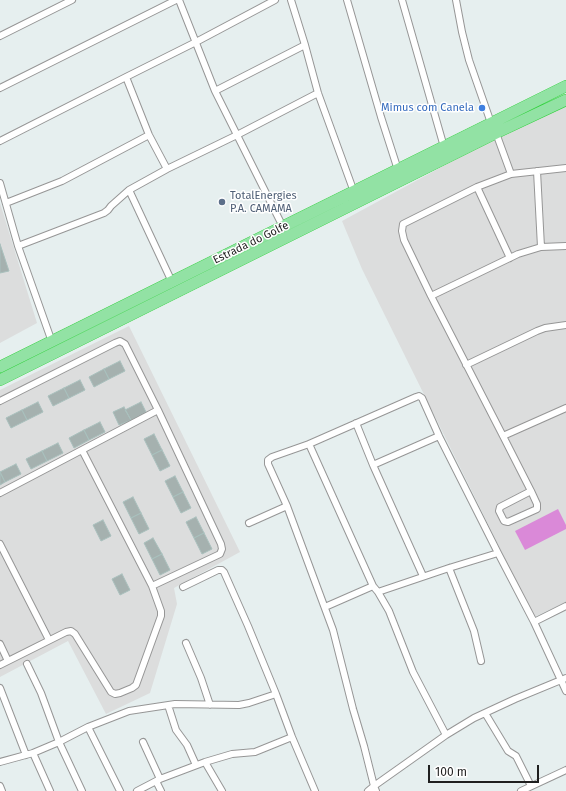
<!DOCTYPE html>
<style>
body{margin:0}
#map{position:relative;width:566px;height:791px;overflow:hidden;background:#e6efef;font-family:"Fira Sans",sans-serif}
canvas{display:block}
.scale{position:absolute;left:428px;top:765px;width:111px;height:18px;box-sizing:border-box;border:2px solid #1f1f1f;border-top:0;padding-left:5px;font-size:12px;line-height:14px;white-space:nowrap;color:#1f1f1f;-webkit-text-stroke:3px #fff;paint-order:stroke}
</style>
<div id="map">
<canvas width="566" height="791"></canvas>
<div class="scale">100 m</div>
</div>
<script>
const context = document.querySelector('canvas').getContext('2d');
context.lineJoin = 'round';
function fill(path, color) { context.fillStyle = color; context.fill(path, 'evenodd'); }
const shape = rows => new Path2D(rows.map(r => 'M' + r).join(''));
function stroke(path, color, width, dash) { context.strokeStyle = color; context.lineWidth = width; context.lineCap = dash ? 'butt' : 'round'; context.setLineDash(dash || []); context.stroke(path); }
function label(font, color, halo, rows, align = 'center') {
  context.font = font + ' "Fira Sans",sans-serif'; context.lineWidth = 3; context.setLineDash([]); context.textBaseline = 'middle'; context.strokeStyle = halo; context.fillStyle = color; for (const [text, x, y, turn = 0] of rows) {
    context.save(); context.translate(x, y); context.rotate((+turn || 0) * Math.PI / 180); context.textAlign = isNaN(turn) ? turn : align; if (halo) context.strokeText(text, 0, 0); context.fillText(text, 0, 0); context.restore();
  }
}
const residential = shape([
 [566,104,566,602,534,617,362,269,342,221,482,145],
 [0,203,37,323,0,343],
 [129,326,240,552,174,588,177,604,150,693,106,714,68,641,0,677,0,390]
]);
const pitch = shape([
 [558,509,566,525,566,529,525,550,515,531]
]);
const building = shape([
 [0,244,9,271,0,273,0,244],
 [120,361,125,371,109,379,104,369,120,361],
 [104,369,109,379,94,387,89,377,104,369],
 [80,380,85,390,69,398,64,388,80,380],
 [64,388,69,398,53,406,48,396,64,388],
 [38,402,43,412,27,420,22,410,38,402],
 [141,402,146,412,131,420,125,410,141,402],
 [124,407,131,420,119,425,113,412,124,407],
 [22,410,27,420,11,428,6,418,22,410],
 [100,422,105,432,89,440,84,430,100,422],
 [84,430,89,440,74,448,69,438,84,430],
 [154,434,162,450,152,455,144,439,154,434],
 [58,443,63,453,47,461,42,451,58,443],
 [162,450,170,466,160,471,152,455,162,450],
 [42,451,47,461,31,469,26,459,42,451],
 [16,464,21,474,5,482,0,472,16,464],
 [0,472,5,482,0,485,0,472],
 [175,476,183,492,173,497,165,481,175,476],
 [183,492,191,508,181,513,173,497,183,492],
 [133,497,141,513,131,518,123,502,133,497],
 [141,513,149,529,139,534,131,518,141,513],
 [196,517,204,533,194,538,186,522,196,517],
 [103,520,111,536,101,541,93,525,103,520],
 [204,533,212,549,202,554,194,538,204,533],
 [153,538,162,554,152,559,144,543,153,538],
 [162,554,170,570,160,575,152,559,162,554],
 [122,574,130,590,120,595,112,579,122,574]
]);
const street = shape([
 [179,0,215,91,283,227],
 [291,0,305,45,318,93,354,192],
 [347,0,381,117,398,170],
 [402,0,444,147],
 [456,0,462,32,469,60,491,123],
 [0,36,72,0],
 [126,77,149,135,167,169],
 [0,88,176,0],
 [215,91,305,45],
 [496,133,511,174],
 [0,141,126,77,196,42,275,0],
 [537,171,541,247],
 [0,183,18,246,52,342],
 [477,187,510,258],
 [129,190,172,282],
 [6,203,62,181,149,135],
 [18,246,104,213,108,210,111,206,129,190,167,169,237,135,318,93],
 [431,296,518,254,541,247,566,246],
 [466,365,537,331,545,328,566,325],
 [0,401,115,343,120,341,125,344,158,410,221,544,222,549,220,554,152,586],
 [356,423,373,465,423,576],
 [503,436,566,408],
 [309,444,373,586,378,592,389,611,413,672,446,735],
 [373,465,439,436],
 [531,491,500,507,499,511,504,521,508,522,537,509,537,504,531,491,503,436,431,296,404,240,402,231,403,224,477,187,511,174,566,168],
 [0,493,158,410],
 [249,523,287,506],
 [0,544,49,640],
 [449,568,474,631,481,661],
 [183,587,218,570,222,570,224,572,248,626,276,694,292,737,315,791],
 [378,592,449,568,498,553],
 [325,607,373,586],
 [534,622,566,606],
 [186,643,201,678,210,705],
 [0,644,8,661],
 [27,664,41,693,59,742,82,791],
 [0,665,66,632,71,631,75,634,111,692,115,694,120,693,132,688,136,685,161,616,161,611,152,586,82,450],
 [0,688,26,755],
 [168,705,176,730,187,745,196,765],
 [485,713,508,751,516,756,531,786],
 [88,727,120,791],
 [143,742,160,779],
 [33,753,50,791],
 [0,762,33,753,59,742,88,727,129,711,175,704,239,705,249,703,276,694],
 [205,762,232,754,255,752,292,737],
 [156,781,161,791],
 [0,786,2,791],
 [137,791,160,779,205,762,222,791],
 [368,791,374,786,446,735,474,718,515,699,566,678],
 [376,791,374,786,364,746,353,709,333,630,287,506,268,464,268,460,272,457,309,444,416,397,419,396,422,398,439,436,498,553,534,622,566,691],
 [521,791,566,770]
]);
const highway = shape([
 [0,367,566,86],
 [0,380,496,133,566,100]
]);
const markers = [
 [482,108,4,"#3f7fe0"],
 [222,202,4,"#5c6f8a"]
];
const shopNames = [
 ["Mimus com Canela",474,108]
];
const serviceNames = [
 ["TotalEnergies",230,196],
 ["P.A. CAMAMA",230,209]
];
const streetNames = [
 ["Estrada do Golfe",251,243,-26]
];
fill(residential, '#dcdddd');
fill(pitch, '#da89d8');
fill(building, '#a5b1af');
stroke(building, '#a9c0bd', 1);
stroke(street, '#969696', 8);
stroke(highway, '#2fd13a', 12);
stroke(street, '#fff', 6);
stroke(highway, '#92e2a4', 11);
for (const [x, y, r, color] of markers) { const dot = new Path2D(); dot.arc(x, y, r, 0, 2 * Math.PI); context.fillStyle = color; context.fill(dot); stroke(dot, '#fff', 1.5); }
label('11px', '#366cbe', '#fff', shopNames, 'right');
label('11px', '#4e5e75', '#fff', serviceNames, 'left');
label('11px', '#1f1f1f', '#fff', streetNames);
</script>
